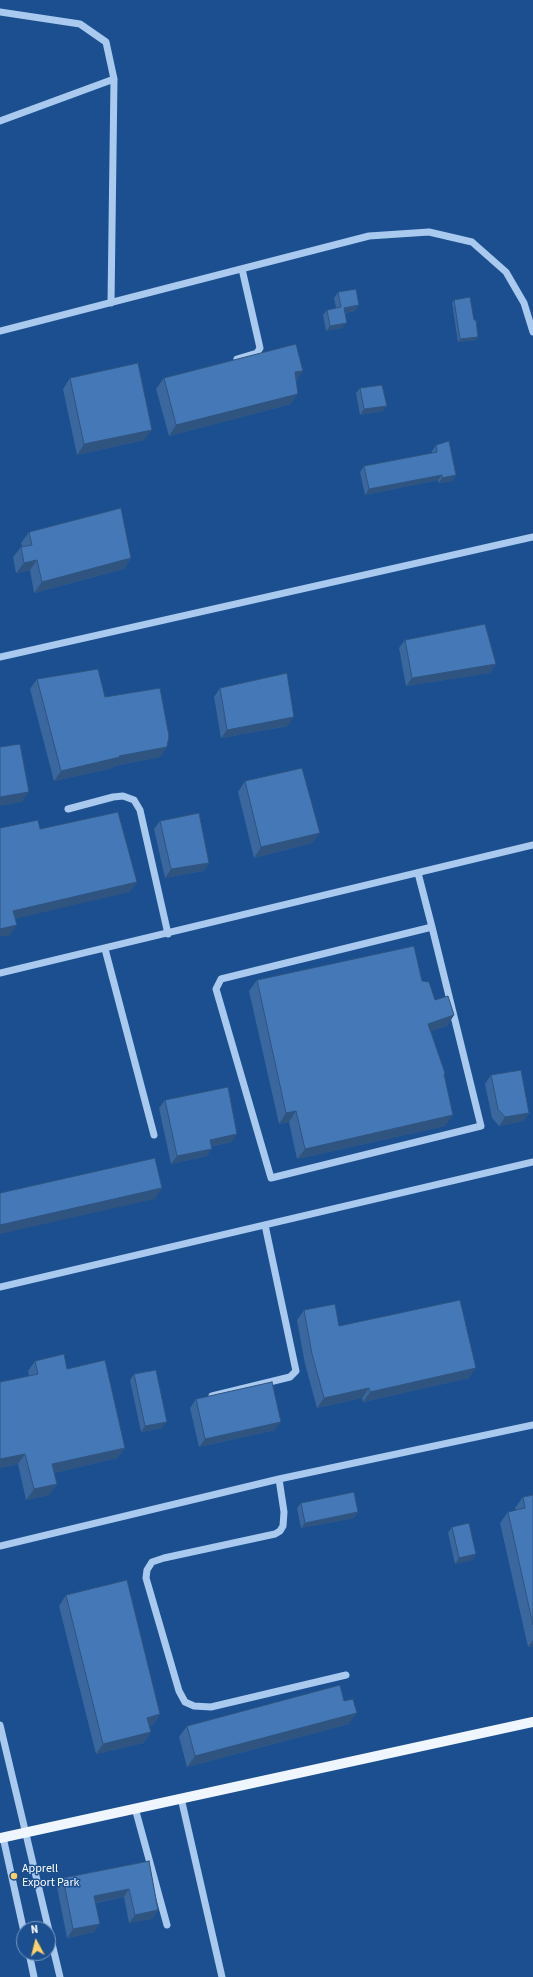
<!DOCTYPE html>
<style>
body{margin:0}
#map{position:relative;width:533px;height:1977px;overflow:hidden;background:#1b4f8f;font-family:"Source Sans 3",sans-serif}
canvas{display:block}
.north{position:absolute;left:16px;top:1921px;width:40px;height:40px;box-sizing:border-box;background:#1b4f8f;border:1px solid #7695bc;border-radius:50%;rotate:353deg;font-size:11px;font-weight:700;line-height:16px;text-align:center;color:#fff}
.north::after{content:'';display:block;margin:auto;width:14px;height:18px;background:#ffd166;clip-path:polygon(50% 0,100% 100%,50% 72%,0 100%)}
</style>
<div id="map">
<canvas width="533" height="1977"></canvas>
<div class="north">N</div>
</div>
<script>
const context = document.querySelector('canvas').getContext('2d');
context.lineJoin = 'round';
const shape = rows => new Path2D(rows.map(r => 'M' + r).join(''));
function stroke(path, color, width, dash) { context.strokeStyle = color; context.lineWidth = width; context.lineCap = dash ? 'butt' : 'round'; context.setLineDash(dash || []); context.stroke(path); }
function fill(path, color) { context.fillStyle = color; context.fill(path, 'evenodd'); }
function label(font, color, halo, rows, align = 'center') {
  context.font = font + ' "Source Sans 3",sans-serif'; context.lineWidth = 3; context.setLineDash([]); context.textBaseline = 'middle'; context.strokeStyle = halo; context.fillStyle = color; for (const [text, x, y, turn = 0] of rows) {
    context.save(); context.translate(x, y); context.rotate((+turn || 0) * Math.PI / 180); context.textAlign = isNaN(turn) ? turn : align; if (halo) context.strokeText(text, 0, 0); context.fillText(text, 0, 0); context.restore();
  }
}
const minor = shape([
 [0,12,80,24,106,42,114,79,111,303],
 [0,121,114,79],
 [0,331,369,236,429,232,472,242,506,272,524,303,533,332],
 [237,359,257,353,260,348,242,269],
 [0,657,533,537],
 [68,809,113,797,123,796,134,800,140,810,168,934],
 [418,873,432,927,481,1126,271,1178,216,989,221,979,432,927],
 [105,949,154,1135],
 [0,973,533,845],
 [0,1287,533,1162],
 [212,1396,290,1377,296,1371,265,1225],
 [279,1479,284,1512,283,1526,280,1531,275,1534,164,1558,152,1562,147,1570,146,1578,179,1691,185,1702,194,1706,211,1707,346,1675],
 [0,1546,279,1479,533,1425],
 [0,1725,60,1977],
 [181,1798,222,1977],
 [135,1808,167,1925],
 [3,1837,24,1932],
 [29,1953,34,1977]
]);
const major = shape([
 [0,1838,533,1722]
]);
const wall = shape([
 [338,292,355,311,345,313,342,328,326,331,323,315,327,310,336,308,334,298],
 [454,300,474,320,476,340,458,342,452,303],
 [70,378,144,440,77,455,63,389],
 [164,378,296,380,291,404,169,436,156,389],
 [360,388,387,406,383,411,360,415,356,393],
 [436,445,456,475,452,481,438,483,438,480,365,495,360,472,364,466,432,453,432,451],
 [29,532,131,558,124,569,34,593,30,570,16,573,13,557,21,547,22,546,21,543],
 [405,640,496,664,490,673,406,686,399,648],
 [37,679,105,697,167,747,160,757,114,766,113,768,54,781,30,689],
 [220,688,288,726,221,738,214,697],
 [245,781,312,843,254,858,238,792],
 [160,821,209,863,203,871,165,878,154,829],
 [257,980,422,981,435,1000,454,1015,447,1026,431,1031,444,1074,445,1126,297,1159,289,1122,279,1124,249,991],
 [491,1075,529,1113,523,1121,499,1126,492,1118,485,1084],
 [165,1100,232,1142,212,1146,207,1156,171,1164,159,1108],
 [304,1310,339,1326,469,1378,363,1402,362,1398,317,1408,305,1364,297,1320],
 [35,1361,67,1369,125,1448,117,1458,54,1473,57,1484,49,1495,26,1500,18,1464,0,1468,0,1382,29,1376,28,1371],
 [134,1374,162,1428,141,1432,130,1380],
 [196,1399,275,1430,199,1447,190,1408],
 [533,1495,533,1646,528,1647,500,1523,508,1512,516,1510,515,1508,523,1497],
 [301,1503,358,1512,354,1518,301,1528,297,1508],
 [452,1527,476,1554,472,1560,455,1564,448,1533],
 [66,1595,160,1714,153,1725,149,1726,151,1732,143,1743,96,1754,59,1606],
 [349,1724,187,1767,179,1737,187,1726],
 [149,1861,158,1910,152,1919,129,1923,124,1897,96,1903,94,1932,67,1938,57,1887,63,1878]
]);
const shadedWall = shape([
 [359,305,355,311,340,314,344,308],
 [347,323,342,328,326,331,330,326],
 [478,337,476,340,458,342,460,339],
 [303,371,296,382,295,372],
 [298,394,291,404,169,436,176,425],
 [387,406,383,411,360,415,364,409],
 [152,430,144,440,77,455,84,444],
 [442,475,438,480,365,495,369,489],
 [456,475,452,481,438,483,442,478],
 [131,558,124,569,34,593,42,582],
 [37,560,30,570,16,573,24,563],
 [496,664,490,673,406,686,412,678],
 [294,717,288,726,221,738,227,730],
 [167,747,160,757,114,766,113,768,54,781,61,771,119,756],
 [29,792,22,802,0,806,0,797],
 [320,833,312,843,254,858,261,847],
 [209,863,203,871,165,878,171,869],
 [137,882,130,892,6,921,13,911],
 [17,925,10,935,0,937,0,929],
 [454,1015,447,1026,421,1035,428,1024],
 [296,1111,289,1122,279,1124,286,1113],
 [529,1113,523,1121,499,1126,505,1117],
 [453,1115,445,1126,297,1159,305,1149],
 [237,1134,232,1142,205,1147,210,1140],
 [212,1149,207,1156,171,1164,177,1156],
 [162,1188,155,1199,0,1234,0,1225],
 [476,1368,469,1378,363,1402,370,1392],
 [369,1388,362,1398,317,1408,324,1398],
 [167,1422,162,1428,141,1432,145,1426],
 [281,1422,275,1430,199,1447,205,1439],
 [125,1448,117,1458,45,1475,52,1464],
 [25,1454,18,1464,0,1468,0,1459],
 [57,1484,49,1495,26,1500,34,1489],
 [358,1512,354,1518,301,1528,305,1523],
 [476,1554,472,1560,455,1564,459,1558],
 [533,1640,533,1646,528,1647],
 [357,1713,349,1724,187,1767,195,1756],
 [160,1714,153,1725,140,1728,147,1718],
 [151,1732,143,1743,96,1754,103,1744],
 [129,1889,124,1897,88,1904,94,1896],
 [158,1910,152,1919,129,1923,135,1915],
 [100,1924,94,1932,67,1938,73,1929]
]);
const building = shape([
 [356,289,359,305,344,308,347,323,330,326,327,310,341,307,338,292,356,289],
 [470,297,474,320,476,320,478,337,460,339,454,300,470,297],
 [296,344,303,371,295,372,298,394,176,425,164,378,296,344],
 [138,363,152,430,84,444,70,378,138,363],
 [382,385,387,406,364,409,360,388,382,385],
 [449,441,456,475,442,478,442,475,369,489,364,466,437,452,436,445,449,441],
 [121,508,131,558,42,582,37,560,24,563,21,547,32,545,29,532,121,508],
 [485,624,496,664,412,678,405,640,485,624],
 [98,669,105,697,160,688,169,736,167,747,119,756,120,757,61,771,37,679,98,669],
 [287,673,294,717,227,730,220,688,287,673],
 [20,744,29,792,0,797,0,747,20,744],
 [302,768,320,833,261,847,245,781,302,768],
 [118,812,137,882,13,911,17,925,0,929,0,828,38,820,40,829,118,812],
 [199,813,209,863,171,869,160,821,199,813],
 [414,946,422,981,429,982,435,1000,448,996,454,1015,428,1024,445,1073,444,1074,453,1115,305,1149,296,1111,286,1113,257,980,414,946],
 [521,1070,529,1113,505,1117,498,1109,491,1075,521,1070],
 [228,1087,237,1134,210,1140,212,1149,177,1156,165,1100,228,1087],
 [155,1158,162,1188,0,1225,0,1193,155,1158],
 [460,1300,476,1368,370,1392,369,1388,324,1398,312,1354,304,1310,335,1304,339,1326,460,1300],
 [64,1354,67,1369,105,1360,125,1448,52,1464,57,1484,34,1489,25,1454,0,1459,0,1382,38,1374,35,1361,64,1354],
 [156,1370,167,1422,145,1426,134,1374,156,1370],
 [272,1382,281,1422,205,1439,196,1399,272,1382],
 [354,1492,358,1512,305,1523,301,1503,354,1492],
 [533,1495,533,1625,508,1512,525,1508,523,1497,533,1495],
 [469,1523,476,1554,459,1558,452,1527,469,1523],
 [127,1580,160,1714,147,1718,151,1732,103,1744,66,1595,127,1580],
 [340,1685,344,1701,353,1699,357,1713,195,1756,187,1726,340,1685],
 [149,1861,158,1910,135,1915,129,1889,94,1896,100,1924,73,1929,63,1878,149,1861]
]);
const markers = [
 [14,1876,4,"#ffd166"]
];
const poiNames = [
 ["Apprell",22,1869],
 ["Export Park",22,1883]
];
stroke(minor, '#a9c9ee', 7);
stroke(major, '#f0f6ff', 10);
fill(wall, '#3a679d');
fill(shadedWall, '#305480');
fill(building, '#4478b7');
stroke(building, '#305480', 1);
for (const [x, y, r, color] of markers) { const dot = new Path2D(); dot.arc(x, y, r, 0, 2 * Math.PI); context.fillStyle = color; context.fill(dot); stroke(dot, '#1b4f8f', 1.5); }
label('12px', '#fff', '#1b4f8f', poiNames, 'left');
</script>
